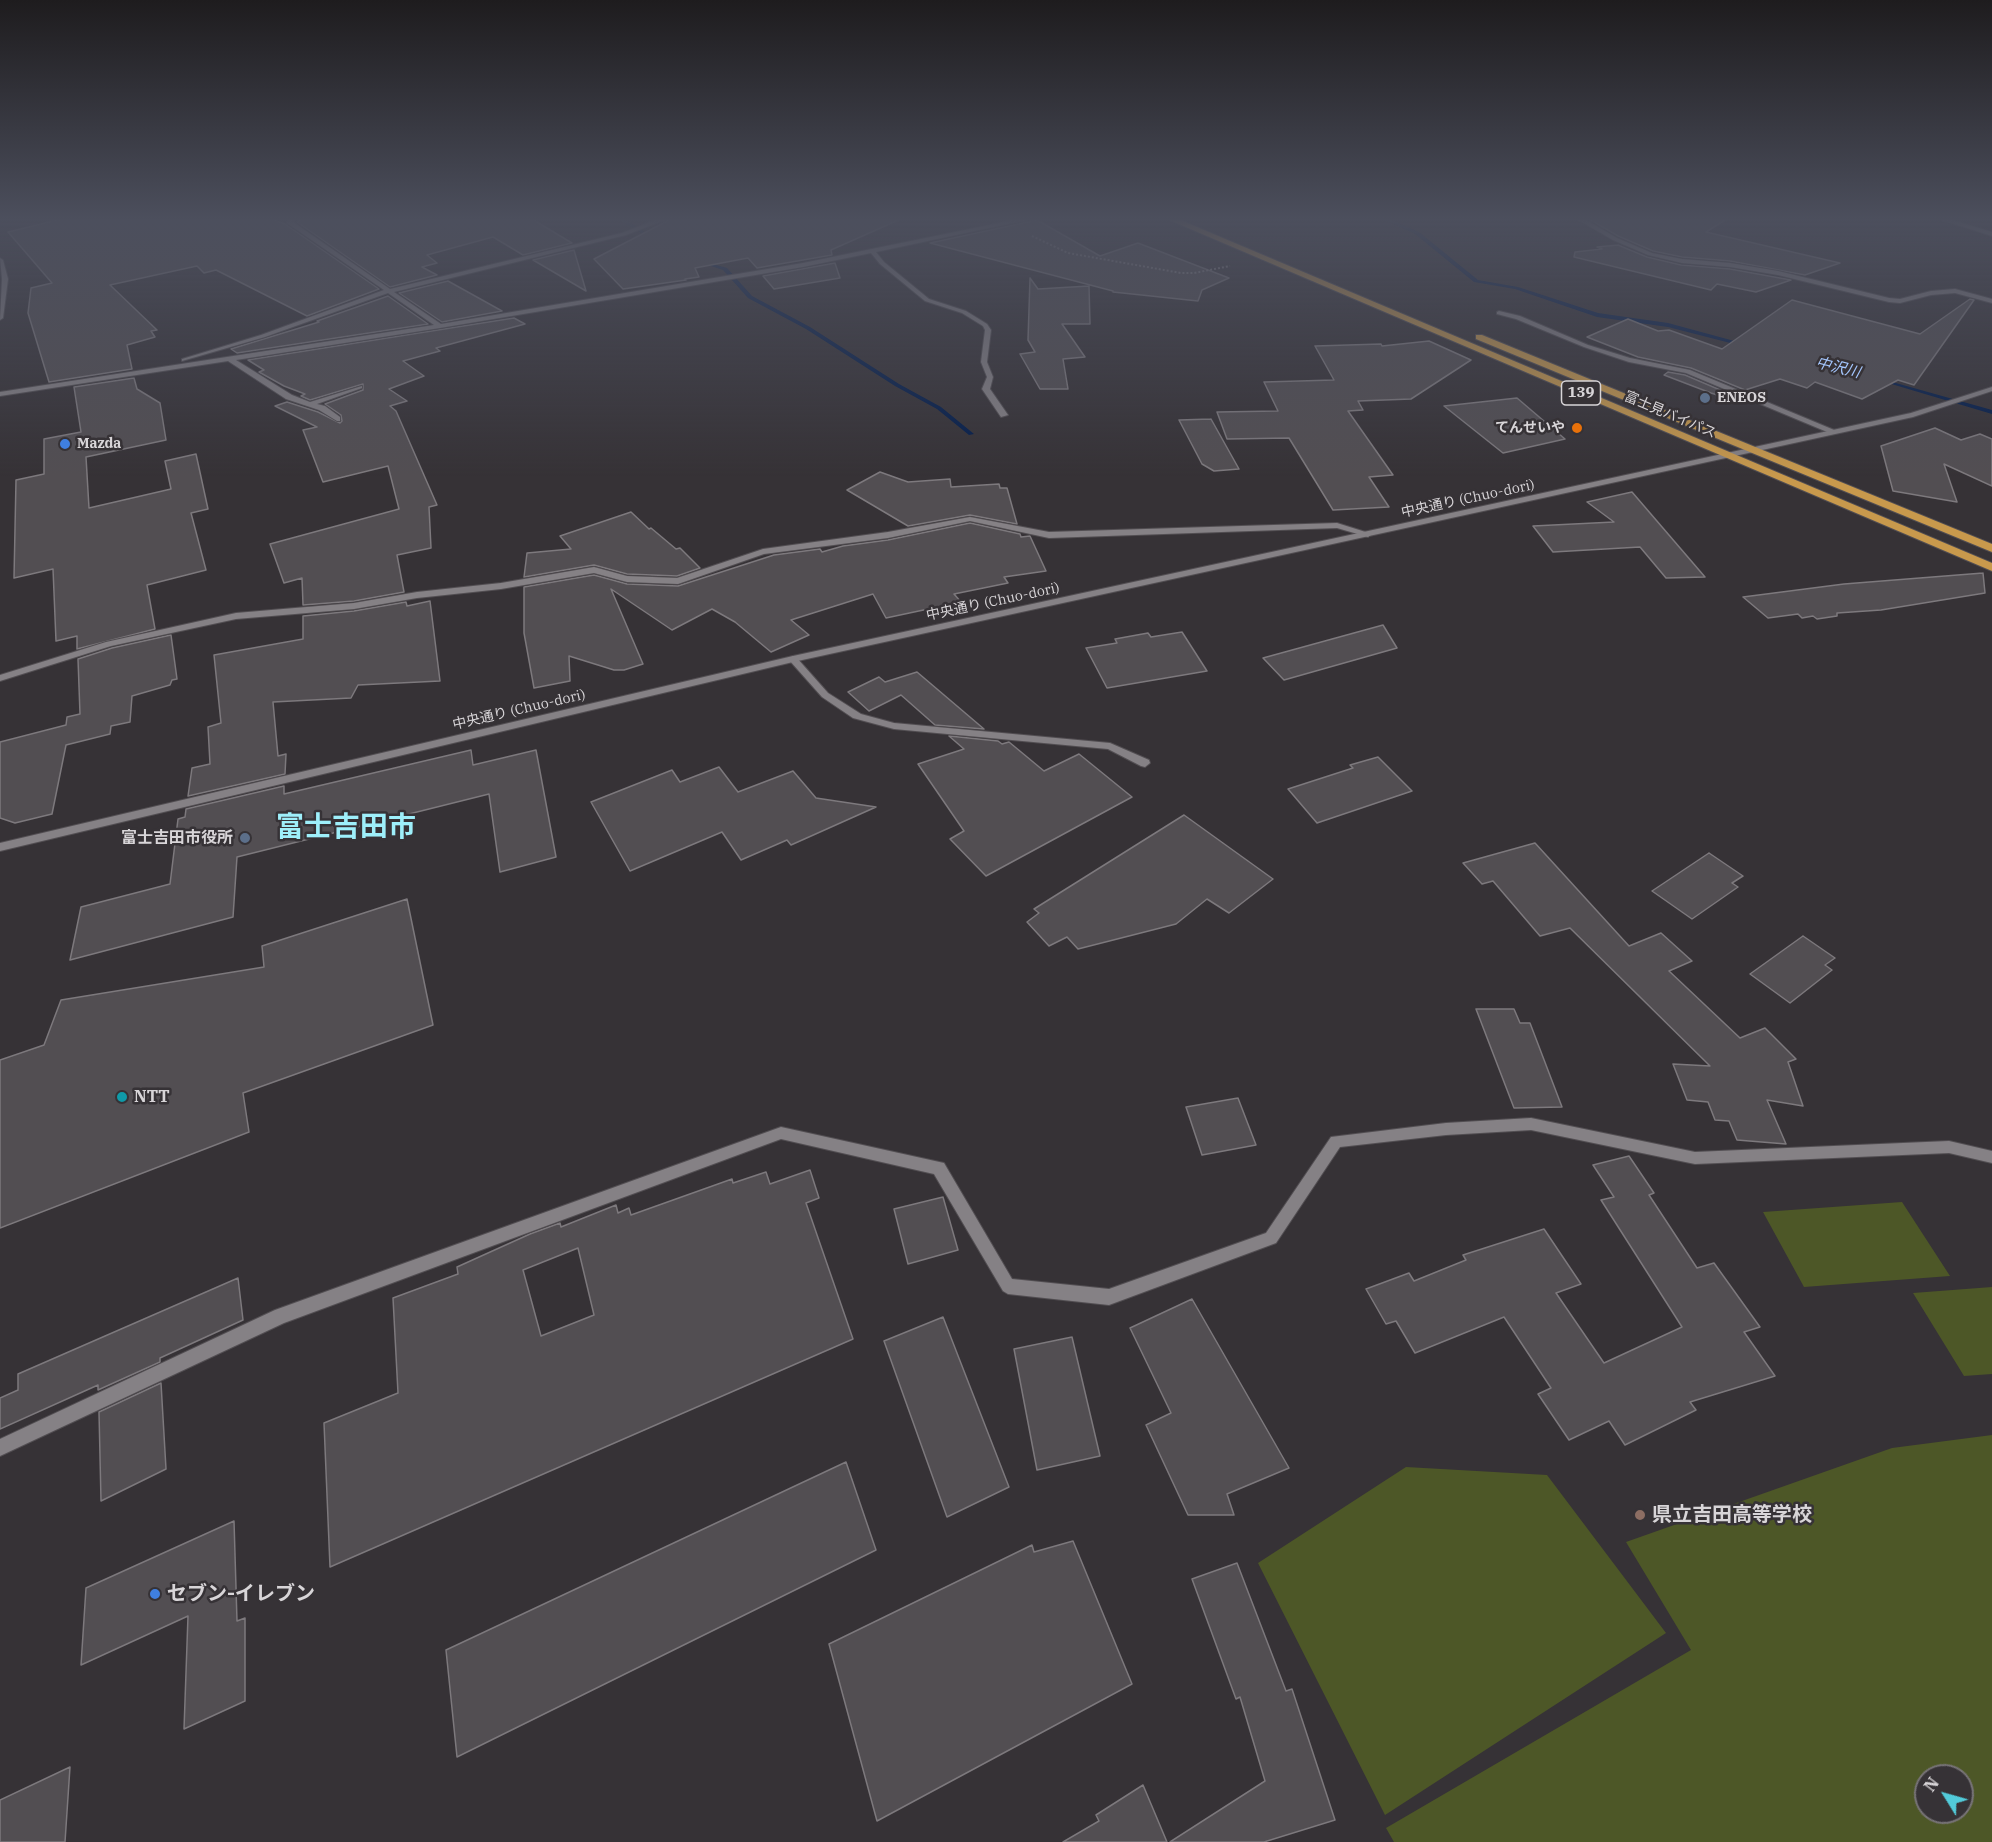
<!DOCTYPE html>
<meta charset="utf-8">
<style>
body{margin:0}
#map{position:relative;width:1992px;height:1842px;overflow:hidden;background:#363236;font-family:"IBM Plex Serif",serif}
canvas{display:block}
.north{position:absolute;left:1914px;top:1764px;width:60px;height:60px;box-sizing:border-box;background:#363236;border:2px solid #777377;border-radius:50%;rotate:307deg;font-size:16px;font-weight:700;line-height:24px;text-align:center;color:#d8d5d8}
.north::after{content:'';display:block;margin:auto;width:21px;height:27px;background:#52cbda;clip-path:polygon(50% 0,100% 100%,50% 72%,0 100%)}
</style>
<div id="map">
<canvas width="1992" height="1842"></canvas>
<div class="north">N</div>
</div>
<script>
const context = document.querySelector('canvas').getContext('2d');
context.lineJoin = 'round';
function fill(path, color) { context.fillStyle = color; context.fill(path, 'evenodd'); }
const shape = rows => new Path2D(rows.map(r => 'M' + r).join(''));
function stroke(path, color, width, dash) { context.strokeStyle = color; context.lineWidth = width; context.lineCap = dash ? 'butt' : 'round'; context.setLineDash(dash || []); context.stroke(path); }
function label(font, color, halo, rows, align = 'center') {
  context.font = font + ' "IBM Plex Serif","Noto Sans JP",serif'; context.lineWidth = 5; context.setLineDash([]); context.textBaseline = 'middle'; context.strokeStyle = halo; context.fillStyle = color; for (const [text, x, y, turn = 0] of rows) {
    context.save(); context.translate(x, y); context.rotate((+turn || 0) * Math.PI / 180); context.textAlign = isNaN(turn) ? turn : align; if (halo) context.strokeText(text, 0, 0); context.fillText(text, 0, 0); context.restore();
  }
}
const green = shape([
 [1902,1202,1950,1276,1804,1287,1763,1212],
 [1992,1287,1992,1374,1964,1376,1913,1293],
 [1992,1435,1992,1842,1394,1842,1386,1828,1691,1650,1626,1542,1892,1448],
 [1926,1776,1962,1776,1962,1812,1926,1812],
 [1406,1467,1547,1475,1666,1633,1385,1815,1258,1563]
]);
const stream = shape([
 [618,219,624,219,656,239,652,240,618,219],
 [1383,219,1389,219,1419,232,1478,280,1518,287,1598,313,1668,323,1749,345,1746,347,1668,327,1597,317,1515,289,1474,282,1415,234,1383,219],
 [699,260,727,268,752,296,810,327,899,384,941,407,974,434,969,435,937,409,895,386,806,329,748,298,723,270,699,262,699,260],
 [1878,378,1992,410,1992,414,1878,380,1878,378]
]);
const building = shape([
 [61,219,271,219,285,224,379,289,307,316,216,270,204,273,197,266,110,285,157,330,151,331,155,337,127,345,132,369,49,382,28,313,31,288,52,283,8,232,61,219],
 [304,219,532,219,572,243,523,255,493,237,427,255,437,263,422,267,437,275,390,287,297,222,304,219],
 [671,219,901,219,831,250,832,255,757,268,748,258,695,268,699,277,685,279,686,280,623,289,594,259,671,219],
 [1589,219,1727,219,1706,232,1840,263,1805,275,1730,261,1682,257,1653,251,1618,236,1589,219],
 [1037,220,1100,256,1138,243,1229,278,1202,290,1198,301,1113,292,1113,291,930,243,1037,220],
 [1618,245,1647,257,1681,265,1730,269,1791,280,1756,292,1717,284,1711,290,1574,257,1575,252,1602,249,1597,247,1618,245],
 [574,250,586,291,533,260,574,250],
 [835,263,840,278,774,289,763,276,835,263],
 [1030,278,1038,289,1089,286,1090,324,1062,324,1085,357,1063,359,1068,389,1040,389,1020,354,1035,352,1028,340,1030,278],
 [448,281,502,311,442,322,399,293,448,281],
 [388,296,428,324,237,353,231,349,319,322,317,321,388,296],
 [1970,299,1974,300,1914,385,1898,380,1862,399,1815,382,1807,388,1780,379,1745,390,1691,368,1638,357,1587,337,1628,319,1658,331,1669,330,1722,349,1792,300,1920,334,1970,299],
 [514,318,525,324,436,348,440,351,403,361,424,376,389,389,407,401,390,406,396,411,437,505,429,507,431,548,397,555,404,592,354,601,303,605,302,578,284,583,270,544,399,509,388,466,323,482,303,430,317,427,275,406,287,402,318,412,340,423,342,421,341,415,325,404,363,390,363,384,310,400,301,396,305,394,284,386,259,372,264,370,248,360,514,318],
 [1429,341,1471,360,1411,399,1358,401,1363,410,1348,411,1393,475,1369,477,1389,507,1333,510,1289,438,1227,439,1217,412,1278,411,1264,382,1334,380,1315,346,1381,344,1382,346,1429,341],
 [1668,372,1685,375,1732,395,1724,397,1711,393,1664,375,1668,372],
 [134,378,137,389,160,403,166,440,86,457,89,508,171,489,165,461,196,454,208,509,191,513,206,570,147,585,155,629,77,649,77,636,56,641,53,569,14,578,16,480,44,474,44,439,81,432,74,387,134,378],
 [1517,398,1565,439,1503,453,1444,406,1517,398],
 [1211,419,1239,469,1214,471,1202,464,1179,420,1211,419],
 [1935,428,1961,440,1980,434,1992,439,1992,486,1944,464,1957,502,1893,491,1881,446,1935,428],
 [880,472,908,482,950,479,951,487,999,484,1000,488,1007,488,1017,524,970,515,908,526,847,490,880,472],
 [1632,492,1705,577,1666,578,1640,547,1553,552,1533,526,1614,522,1587,502,1632,492],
 [631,512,649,529,651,528,676,549,680,548,700,568,677,576,627,574,594,565,524,577,527,553,571,549,560,536,631,512],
 [970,523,1020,534,1021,537,1030,536,1046,571,1004,577,1008,583,954,594,961,602,886,618,873,594,791,620,809,635,771,652,735,622,712,609,672,630,611,589,643,664,624,670,614,670,569,656,570,681,534,688,524,633,524,587,594,575,627,584,678,586,774,555,820,549,822,552,843,546,888,540,970,523],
 [1983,573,1985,593,1881,610,1837,613,1837,616,1817,619,1813,616,1802,618,1798,614,1768,618,1743,597,1844,584,1983,573],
 [430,601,440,681,358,685,351,698,273,702,278,756,286,754,285,774,188,796,192,768,210,764,208,727,221,723,214,655,303,639,303,616,354,611,406,602,407,606,430,601],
 [1383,625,1397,648,1284,680,1263,658,1383,625],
 [1182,632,1207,671,1107,688,1086,648,1117,643,1115,639,1148,633,1151,637,1182,632],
 [171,635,177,679,172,680,170,685,132,696,130,722,111,726,110,734,66,745,52,814,15,823,0,818,0,742,66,725,67,717,80,714,78,659,112,648,171,635],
 [917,672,984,729,935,725,901,695,869,711,848,692,879,677,885,682,917,672],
 [949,736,998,741,1002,744,1009,742,1044,771,1079,754,1132,797,986,876,950,839,964,831,918,764,964,749,949,736],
 [471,750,473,765,536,750,556,857,500,872,489,794,237,857,233,917,70,960,81,907,170,884,178,819,185,817,186,809,284,786,284,794,471,750],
 [1378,757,1412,791,1317,823,1288,789,1353,768,1350,765,1378,757],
 [719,767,738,792,793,771,816,798,876,807,791,845,787,840,741,860,722,832,630,871,591,802,672,770,680,782,719,767],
 [1184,815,1273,879,1229,913,1207,899,1176,924,1078,949,1067,937,1049,946,1027,922,1039,913,1034,909,1184,815],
 [1535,843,1629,946,1661,933,1692,961,1669,971,1740,1038,1765,1028,1796,1059,1788,1062,1803,1106,1767,1100,1786,1144,1737,1140,1729,1121,1715,1120,1708,1102,1687,1100,1673,1064,1710,1066,1570,928,1540,936,1493,881,1482,884,1463,863,1535,843],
 [1709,853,1743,876,1732,883,1738,887,1692,919,1652,891,1709,853],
 [407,899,433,1025,243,1093,249,1132,0,1228,0,1060,44,1045,61,1000,264,967,262,946,407,899],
 [1803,936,1835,958,1825,965,1832,970,1790,1003,1750,974,1803,936],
 [1476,1009,1514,1009,1520,1023,1530,1023,1562,1107,1514,1108,1476,1009],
 [1238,1098,1256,1145,1202,1155,1186,1107,1238,1098],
 [1629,1156,1654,1193,1649,1195,1697,1268,1714,1263,1760,1327,1744,1332,1775,1376,1690,1402,1696,1410,1625,1445,1609,1421,1569,1440,1538,1394,1551,1388,1504,1317,1415,1353,1396,1321,1386,1324,1366,1289,1409,1273,1414,1281,1466,1260,1463,1255,1544,1229,1581,1284,1556,1293,1604,1363,1682,1327,1601,1200,1614,1197,1593,1165,1629,1156],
 [810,1170,819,1198,806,1203,853,1339,330,1567,324,1423,398,1393,393,1298,458,1274,457,1267,530,1234,560,1223,561,1227,616,1205,618,1213,629,1208,631,1215,732,1179,733,1183,766,1172,770,1184,810,1170],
 [578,1248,594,1315,541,1336,523,1270,578,1248],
 [943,1197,958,1250,908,1264,894,1209,943,1197],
 [238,1278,243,1320,160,1358,160,1362,98,1390,98,1385,0,1429,0,1398,18,1390,18,1374,238,1278],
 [1192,1299,1289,1468,1227,1494,1234,1515,1188,1515,1146,1425,1171,1413,1130,1328,1192,1299],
 [943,1317,1009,1487,947,1517,884,1341,943,1317],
 [1072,1337,1100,1456,1037,1470,1014,1349,1072,1337],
 [161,1383,166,1469,101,1501,99,1412,161,1383],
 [846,1462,876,1550,457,1757,446,1650,846,1462],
 [234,1521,237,1621,245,1618,245,1701,184,1729,188,1616,81,1665,86,1588,234,1521],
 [1073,1541,1132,1684,877,1821,829,1644,1032,1545,1034,1552,1073,1541],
 [1237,1563,1286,1691,1292,1689,1335,1820,1264,1842,1170,1842,1265,1781,1240,1697,1236,1699,1192,1579,1237,1563],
 [70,1767,65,1842,0,1842,0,1800,70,1767],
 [1143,1785,1167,1842,1063,1842,1099,1821,1096,1815,1143,1785]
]);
const path = shape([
 [1032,236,1068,253,1181,273,1194,273,1230,266]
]);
const minor = shape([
 [289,219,296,219,293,222,390,289,622,233,658,219,667,219,626,235,394,292,441,324,803,263,1019,219,1031,219,876,252,884,262,929,299,966,311,987,324,991,330,987,362,993,377,990,389,1008,415,1001,417,982,389,987,377,981,362,985,330,983,326,962,313,925,301,880,264,871,253,803,267,440,328,236,360,292,395,310,402,362,386,362,388,317,404,325,406,340,417,340,421,337,421,319,410,286,399,228,361,0,396,0,392,434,325,388,293,265,337,182,361,182,359,261,335,384,290,287,223,289,219],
 [1577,219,1584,219,1617,238,1652,253,1682,259,1730,263,1778,271,1889,298,1900,299,1931,291,1955,289,1992,299,1992,303,1955,293,1931,295,1900,303,1889,302,1778,275,1730,267,1682,263,1648,255,1613,240,1577,219],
 [1939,219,1948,219,1992,232,1992,236,1939,219],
 [1499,311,1520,316,1588,345,1630,358,1690,370,1839,432,1832,434,1686,373,1629,362,1584,347,1516,319,1497,314,1497,312,1499,311],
 [970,517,1049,532,1337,523,1372,534,1368,537,1337,528,1049,538,970,521,888,538,764,554,678,584,627,582,594,573,501,589,417,598,354,609,236,619,111,646,0,681,0,675,106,642,236,613,354,603,417,592,501,583,594,567,627,576,677,578,763,549,888,532,970,517],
 [793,656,796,657,828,693,861,714,894,723,1110,743,1149,760,1150,763,1145,767,1141,766,1108,749,894,729,853,718,822,697,790,661,788,659,793,656],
 [1531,1118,1695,1152,1949,1141,1992,1151,1992,1163,1949,1153,1695,1164,1531,1130,1446,1135,1340,1147,1276,1243,1109,1305,1008,1294,1003,1291,934,1174,781,1139,284,1323,0,1456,0,1439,275,1310,781,1127,944,1163,1012,1279,1109,1289,1266,1233,1331,1137,1446,1123,1531,1118]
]);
const tertiary = shape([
 [0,258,3,260,8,279,3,318,0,320,2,279,0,258],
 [1992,387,1992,391,1913,417,793,662,0,851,0,843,793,656,1911,413,1992,387]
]);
const trunk = shape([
 [1167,219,1178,219,1992,563,1992,571,1167,219],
 [1476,335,1482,335,1992,544,1992,552,1476,339,1476,335]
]);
const markers = [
 [1705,398,6,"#5c6f8a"],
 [1577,428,6,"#e8710a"],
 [65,444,6,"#3f7fe0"],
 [245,838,6,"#5c6f8a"],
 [122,1097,6,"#0f9aa8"],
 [1640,1515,6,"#8d6e63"],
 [155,1594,6,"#3f7fe0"]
];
const farPoinames = [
 ["ENEOS",1717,398],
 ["てんせいや",1565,428,"right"],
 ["Mazda",77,444]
];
const farStreetnames = [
 ["富士見バイパス",1670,415,23],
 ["中央通り (Chuo-dori)",1468,499,-12],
 ["中央通り (Chuo-dori)",993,602,-12],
 ["中央通り (Chuo-dori)",519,710,-13]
];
const farWaternames = [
 ["中沢川",1838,368,14]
];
const shields = [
 [1581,393,39]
];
const shieldNames = [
 ["139",1581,393]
];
const poiNames = [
 ["富士吉田市役所",233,838],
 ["NTT",134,1097,"left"]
];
const nearPoinames = [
 ["県立吉田高等学校",1652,1515],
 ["セブン-イレブン",167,1594]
];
const townNames = [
 ["富士吉田市",346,828]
];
fill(green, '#4d5727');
fill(stream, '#031d4b');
fill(building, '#524e52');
stroke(building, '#7d797d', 1.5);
stroke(minor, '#524e52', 2);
stroke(tertiary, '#524e52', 2);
stroke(trunk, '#524e52', 2);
stroke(path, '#8f8b8f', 2, [2, 2]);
fill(minor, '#858185');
fill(tertiary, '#858185');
fill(trunk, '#c8994c');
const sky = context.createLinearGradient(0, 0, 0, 477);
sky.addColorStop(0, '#1e1c1e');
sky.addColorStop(0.46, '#4c4f5d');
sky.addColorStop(1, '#4c4f5d00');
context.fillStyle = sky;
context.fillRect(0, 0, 1992, 477);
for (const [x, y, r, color] of markers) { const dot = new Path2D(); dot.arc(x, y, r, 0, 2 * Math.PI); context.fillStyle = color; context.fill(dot); stroke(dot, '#363236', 2); }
label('bold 14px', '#d8d5d8', '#363236', farPoinames, 'left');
label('14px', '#d8d5d8', '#363236', farStreetnames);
label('italic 15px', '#a4c6fd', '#363236', farWaternames);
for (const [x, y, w] of shields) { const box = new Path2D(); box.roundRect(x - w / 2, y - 12, w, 24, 4.5); context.fillStyle = '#363236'; context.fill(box); stroke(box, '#d8d5d8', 1.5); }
label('bold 15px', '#d8d5d8', null, shieldNames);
label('bold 16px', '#d8d5d8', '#363236', poiNames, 'right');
label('bold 20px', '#d8d5d8', '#363236', nearPoinames, 'left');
label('bold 28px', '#9eeffa', '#363236', townNames);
</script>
